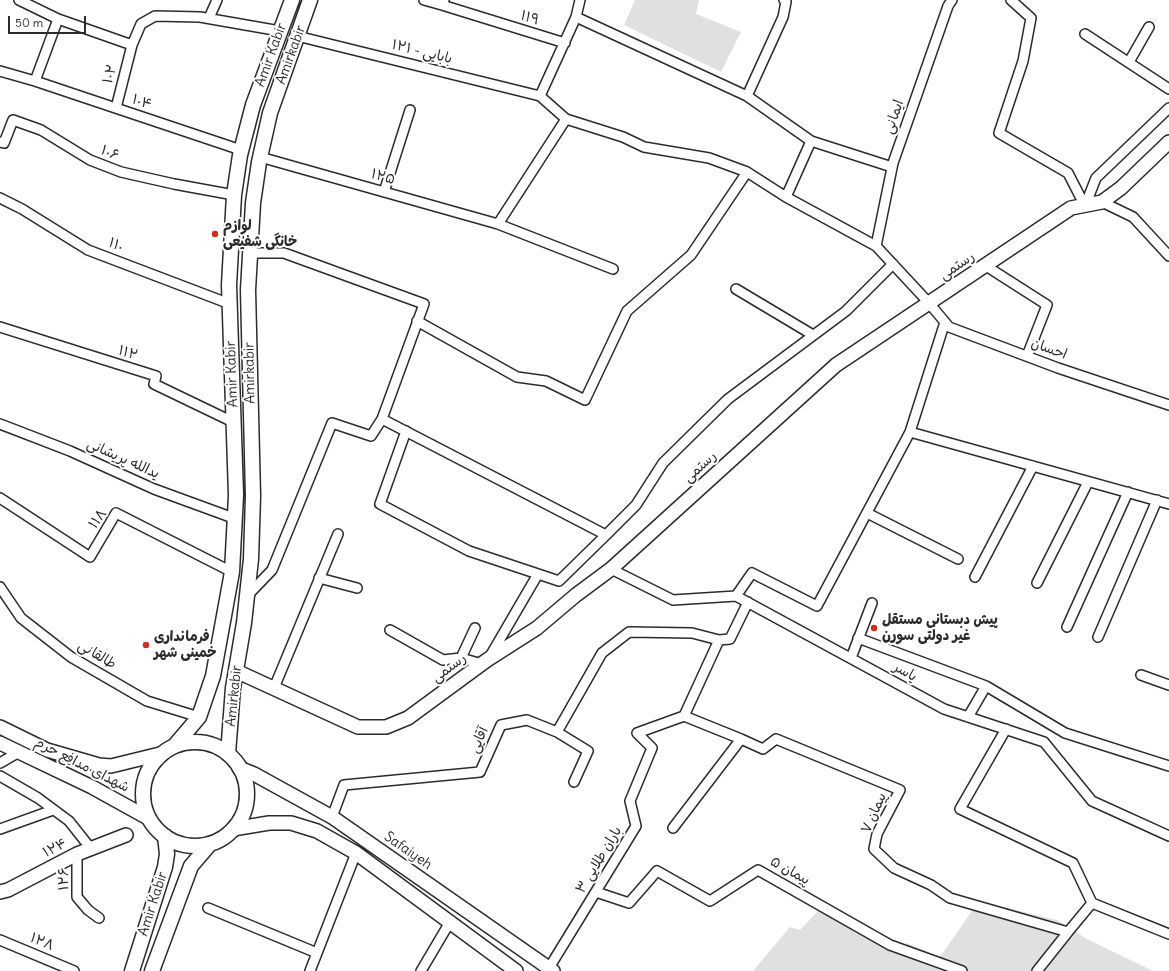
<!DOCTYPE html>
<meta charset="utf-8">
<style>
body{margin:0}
#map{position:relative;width:1169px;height:971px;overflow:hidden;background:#fff;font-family:Delius,sans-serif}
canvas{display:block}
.scale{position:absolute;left:8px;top:16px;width:78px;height:18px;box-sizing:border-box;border:2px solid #2b2b2b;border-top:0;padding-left:5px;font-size:12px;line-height:14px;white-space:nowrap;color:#2b2b2b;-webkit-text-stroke:3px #fff;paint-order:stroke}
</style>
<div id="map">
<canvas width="1169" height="971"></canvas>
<div class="scale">50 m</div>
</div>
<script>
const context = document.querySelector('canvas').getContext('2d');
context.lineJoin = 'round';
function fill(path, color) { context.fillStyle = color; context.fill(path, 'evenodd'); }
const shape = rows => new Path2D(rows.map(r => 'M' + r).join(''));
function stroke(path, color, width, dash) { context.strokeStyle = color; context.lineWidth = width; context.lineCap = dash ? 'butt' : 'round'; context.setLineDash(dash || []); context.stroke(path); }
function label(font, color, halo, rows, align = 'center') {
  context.font = font + ' Delius,"Playpen Sans Arabic",sans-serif'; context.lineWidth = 4; context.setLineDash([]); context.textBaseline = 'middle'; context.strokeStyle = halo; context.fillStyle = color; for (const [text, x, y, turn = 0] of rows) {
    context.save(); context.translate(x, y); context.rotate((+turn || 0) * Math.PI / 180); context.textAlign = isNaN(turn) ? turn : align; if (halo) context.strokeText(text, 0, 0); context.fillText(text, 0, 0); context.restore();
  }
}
const green = shape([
 [635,0,699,0,696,14,741,32,721,72,624,25],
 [979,901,1057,920,1087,939,1153,971,753,971,790,927,800,930,819,910,901,952,906,943,940,957]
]);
const street = shape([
 [19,0,58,19,132,45,141,24,155,16,200,17,280,31],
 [424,0,442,5],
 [444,0,442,5,565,43],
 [580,0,576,17,540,96,566,119,623,137,644,147,709,158,747,172,786,197,876,246,929,303,949,327,1058,368,1169,405],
 [1011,0,1031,18,1023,61,999,133,1068,173,1085,206],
 [576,17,747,96,783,17,786,2,784,0],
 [209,18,217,0],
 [1085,34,1169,89],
 [297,36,540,96],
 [1129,62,1149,27],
 [0,71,35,81,58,19],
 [35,81,241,150],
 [747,96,811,141,892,167],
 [116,108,132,45],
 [0,142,4,143,13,120,41,130,90,160,121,172,174,184,234,195],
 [260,157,498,224,566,119],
 [384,192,410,110],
 [786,197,811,141],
 [0,198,22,209,88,250,230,304],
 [1102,202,1133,217,1169,256],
 [1085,206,1096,178,1169,108],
 [498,224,613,269],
 [876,246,893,163,948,6,952,0],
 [249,253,284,253,424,304,382,419,606,535,636,505,663,463,728,399,846,311,893,264],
 [986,266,1047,305,1027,356],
 [736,289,813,335],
 [417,321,517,377,546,381,585,400,627,311,691,255,747,172],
 [945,322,910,432,1169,504],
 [0,327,156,376,154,384,233,422],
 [0,424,70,451,154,489,236,519],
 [406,431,380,504,469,551,559,581,606,535],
 [0,498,90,557,116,513,232,572],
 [867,513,958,559],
 [611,569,673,600,736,596,944,709,1044,742,1092,801,1169,836],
 [975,577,1033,466],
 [319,578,357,588],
 [1037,583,1088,482],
 [0,587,21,618,71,657,147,701,199,717],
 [247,596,272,570,332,423,371,436,382,419],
 [736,596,752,573,817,606,910,432],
 [1067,627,1128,492],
 [475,628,461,658,482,664],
 [390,630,443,660,461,658],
 [1098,637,1157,500],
 [858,638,986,686],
 [489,658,538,574],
 [851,658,872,603],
 [1141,675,1169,685],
 [274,688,338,534],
 [684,716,741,739],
 [968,717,986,686,1065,733,1169,766],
 [1006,729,960,809,1073,863,1092,903,1068,932],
 [557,732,588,751,574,782],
 [0,763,19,752],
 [0,776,38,798,69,821,92,850],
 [332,817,344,785,480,772,501,725,527,720,557,732,602,653,629,632,692,633,719,640,730,639,748,602],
 [673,828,741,739,763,749,776,739,900,790,877,834,874,849,894,868,931,885,950,898,1068,932,1037,971],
 [0,829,53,810],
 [77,854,77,897,88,910,99,918],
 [596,892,629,903,657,871,710,901,758,870,890,945,962,971],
 [1092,903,1169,934],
 [208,908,317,953],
 [0,940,74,971],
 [549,968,636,826,630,801,652,748,637,733,684,716,719,640],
 [310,971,356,853],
 [421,971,450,922]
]);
const secondary = shape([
 [236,671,358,727,386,727,408,718,487,660,537,628,576,595,611,569,836,365,1071,208,1102,202,1121,188,1169,142],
 [0,727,47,750,99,765,111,766,160,754],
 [0,743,92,787,148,818],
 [239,768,254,774,332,817,553,971],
 [233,829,269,823,291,823,317,831,356,853,516,971],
 [0,892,8,890,77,854,126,835]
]);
const primary = shape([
 '143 794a52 52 0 1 1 104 0a52 52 0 1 1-104 0Z',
 [176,744,199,717,213,676,232,572,236,495,229,285,234,195,240,155,253,105,292,0],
 [228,754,233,688,244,623,251,559,253,496,248,290,253,203,259,162,270,113,310,0],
 [132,971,165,867,167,854,165,836],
 [152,971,191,866,210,844]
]);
const markers = [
 [215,234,4,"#c8321e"],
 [874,628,4,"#c8321e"],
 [146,645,4,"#c8321e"]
];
const streetNames = [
 ["۱۱۹",530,18,17],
 ["بابایی - ۱۲۱",422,52,14],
 ["Amir Kabir",271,55,-70],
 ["Amirkabir",291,55,-70],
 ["۱۰۲",110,74,-76],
 ["۱۰۴",142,102,18],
 ["ایمانی",894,117,-71],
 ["۱۰۶",110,153,22],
 ["۱۲۵",383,177,16],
 ["۱۱۰",116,245,21],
 ["رستمی",957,266,-34],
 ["احسان",1049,349,20],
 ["۱۱۲",128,353,17],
 ["Amirkabir",250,373,-91],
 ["Amir Kabir",232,374,-92],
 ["یدالله پریشانی",123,459,24],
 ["رستمی",700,467,-42],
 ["۱۱۸",98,519,-54],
 ["طالقانی",97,655,31],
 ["رستمی",449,668,-36],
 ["یاسر",905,672,29],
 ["Amirkabir",234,696,-84],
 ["آقایی",479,740,-66],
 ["شهدای مدافع حرم",82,765,27],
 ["پیمان ۷",874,813,-66],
 ["۱۲۴",55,848,-27],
 ["Safaiyeh",408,851,35],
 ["باران طلایی ۳",599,860,-59],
 ["پیمان ۵",790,871,29],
 ["۱۲۶",64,879,-91],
 ["Amir Kabir",153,904,-72],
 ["۱۲۸",42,942,23]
];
const poiNames = [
 ["لوازم",223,226],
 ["خانگی شفیعی",223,242],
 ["پیش دبستانی مستقل",882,620],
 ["غیر دولتی سورن",882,636],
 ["فرمانداری",154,637],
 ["خمینی شهر",154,653]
];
fill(green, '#e0e0e0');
stroke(street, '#2b2b2b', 12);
stroke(secondary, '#2b2b2b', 16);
stroke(primary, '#2b2b2b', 17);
stroke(street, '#fff', 9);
stroke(secondary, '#fff', 13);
stroke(primary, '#fff', 14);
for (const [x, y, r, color] of markers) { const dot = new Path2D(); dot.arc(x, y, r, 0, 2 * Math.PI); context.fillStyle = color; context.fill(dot); stroke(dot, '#fff', 1.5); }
label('14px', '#2b2b2b', '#fff', streetNames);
label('bold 14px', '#2b2b2b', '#fff', poiNames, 'left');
</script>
